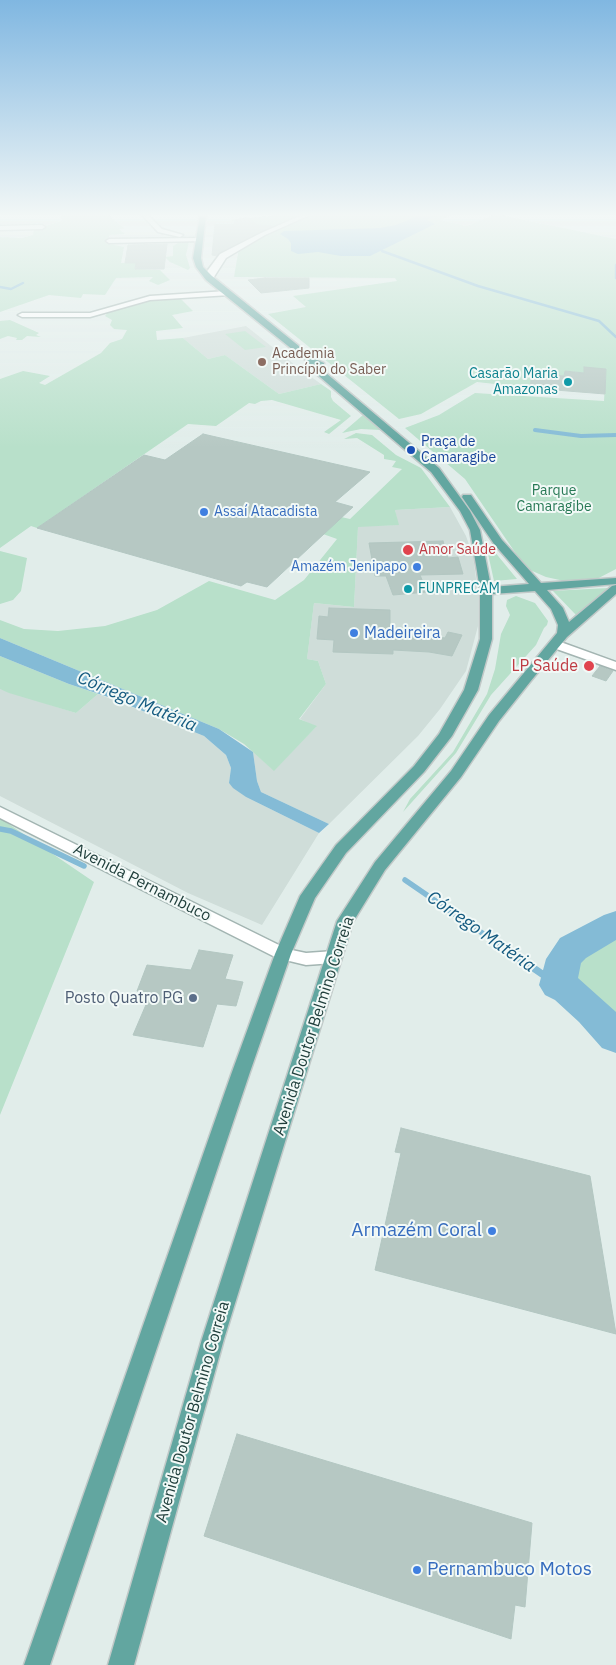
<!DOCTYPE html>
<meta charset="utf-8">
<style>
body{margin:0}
canvas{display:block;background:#e1edea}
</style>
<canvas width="616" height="1665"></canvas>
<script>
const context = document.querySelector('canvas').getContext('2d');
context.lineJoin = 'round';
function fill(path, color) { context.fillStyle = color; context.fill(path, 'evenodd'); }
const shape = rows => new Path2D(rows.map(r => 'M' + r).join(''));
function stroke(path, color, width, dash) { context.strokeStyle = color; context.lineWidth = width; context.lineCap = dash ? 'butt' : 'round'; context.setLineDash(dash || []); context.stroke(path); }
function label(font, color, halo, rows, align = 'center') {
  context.font = font + ' "IBM Plex Sans",sans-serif'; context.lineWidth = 4; context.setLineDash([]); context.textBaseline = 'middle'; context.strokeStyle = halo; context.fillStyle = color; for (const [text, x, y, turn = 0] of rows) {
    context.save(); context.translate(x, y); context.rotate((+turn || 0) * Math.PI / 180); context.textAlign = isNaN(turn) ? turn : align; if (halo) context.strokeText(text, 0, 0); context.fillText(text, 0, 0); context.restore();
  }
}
const built = shape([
 [246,326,295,365,321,384,279,394,225,355,208,359,183,338],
 [450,507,466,536,473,556,478,594,478,626,466,671,440,709,418,736,329,824,261,792,257,781,253,752,274,770,316,727,300,719,326,684,318,661,307,659,314,603,354,607,358,526,398,525,395,510],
 [0,689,76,713,98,694,176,724,204,736,226,755,231,768,229,783,246,797,319,833,262,925,188,893,0,796]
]);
const green = shape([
 [61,215,108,215,124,228,119,229,125,234,110,235,105,243,124,247,121,263,137,263,135,269,160,270,170,280,158,285,149,281,153,277,116,278,105,295,83,294,81,298,49,295,0,312,0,237,22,238,33,235,34,229,62,221],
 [282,215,451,215,440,220,467,226,494,215,500,215,616,239,616,569,593,581,569,582,546,577,530,570,523,564,465,479,405,428,439,415,475,393,604,401,606,369,584,373,565,371,564,376,532,373,530,388,477,382,421,414,399,419,268,314,306,307,293,296,397,281,395,278,234,277,243,224,230,220],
 [189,241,186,255,190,268,188,270,170,262,165,257,173,256,173,246,178,243],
 [179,297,193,311,172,315,183,328,156,331,157,340,183,338,208,359,225,355,279,394,321,384,331,391,331,397,333,401,351,416,329,434,324,432,341,420,272,400,261,401,255,404,249,403,216,426,188,424,37,528,31,526,0,548,0,379,23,371,50,376,39,383,45,385,101,353,110,343,122,339,127,330,114,329,110,325,112,320,105,316,108,312,150,298],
 [10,320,39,333,36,335,41,337,27,336,22,340,16,340,17,338,8,336,0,339,0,321],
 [245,331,266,347,245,350,225,334],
 [363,415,381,430,361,429,342,433],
 [356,433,372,435,396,455,421,468,450,507,395,510,399,525,358,527,354,607,314,603,307,659,318,661,326,684,299,719,317,726,274,771,244,744,219,729,0,638,0,620,24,629,58,631,105,626,157,610,209,581,275,600,304,580,337,539,323,534,341,517,350,519,402,469,392,467,396,461,384,459,384,455,357,438,344,439],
 [485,540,517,579,494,581],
 [0,551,27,558,21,591,13,600,0,604],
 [609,588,576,615,553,591,570,590],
 [516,596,535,603,548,621,547,625,544,628,536,645,491,695,456,753,403,812,410,799,453,752,487,694,495,669,501,634,510,615,506,606,507,600],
 [0,656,69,684,98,694,76,713,9,693,0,689],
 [0,818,94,882,0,1115],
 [616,924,616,1037,592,1011,568,990,558,985,564,959,573,948]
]);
const water = shape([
 [420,215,437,215,427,220,435,224,370,256,341,256,318,252,298,254,291,251,291,243,288,239,280,234,284,231,380,228,396,225],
 [0,638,219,729,253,752,257,781,261,792,329,824,319,833,246,797,233,788,229,783,231,768,226,755,204,736,111,698,69,684,0,656]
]);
const streamFar3 = shape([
 [382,251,478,286,599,321,616,337],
 [616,265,616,278],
 [0,287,11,289,23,283]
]);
const streamFar2 = shape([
 [535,430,581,436,616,435]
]);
const streamFar1 = shape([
 [0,829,11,831,84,866],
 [405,880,504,948]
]);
const stream = shape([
 [503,947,558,985]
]);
const river = shape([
 [616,911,616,940,586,958,581,963,578,978,616,1012,616,1053,602,1048,579,1022,555,1000,545,995,539,985,546,959,560,938,604,915,616,911]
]);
const building = shape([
 [248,218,257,225,272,226,217,256,212,255,215,224,233,224,235,220,248,218],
 [167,244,164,269,135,269,136,263,125,263,128,245,167,244],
 [265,278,309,278,309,288,261,293,248,280,265,278],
 [584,367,606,369,605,394,530,388,532,373,564,376,565,371,584,373,584,367],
 [203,434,370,472,335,502,353,507,267,587,247,582,241,586,37,528,144,455,165,460,203,434],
 [443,541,448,558,458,557,463,574,420,575,427,592,393,595,386,576,375,576,369,543,443,541],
 [329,608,390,610,390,633,426,635,445,638,448,632,462,635,452,656,429,652,393,650,393,654,333,652,334,640,317,639,319,616,328,617,329,608],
 [600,666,613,671,606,681,592,676,600,666],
 [199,950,233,955,225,979,243,982,236,1006,217,1004,203,1047,133,1035,151,993,137,991,147,965,191,970,199,950],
 [401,1128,590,1176,616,1334,375,1270,401,1153,395,1152,401,1128],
 [237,1434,532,1523,525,1607,515,1605,511,1639,204,1536,237,1434]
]);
const minor = shape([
 [142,215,148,215,162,229,183,235,180,237,158,232,142,215],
 [302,215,310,215,265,235,226,258,212,280,205,278,208,270,220,254,261,233,302,215],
 [0,226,42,225,45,227,42,229,0,230,0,226],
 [200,238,202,241,109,243,106,241,109,239,200,238],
 [227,291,231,293,230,295,150,300,90,317,22,317,18,315,22,313,90,313,150,296,227,291],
 [555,640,616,662,616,670,551,647,549,644,551,641,555,640],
 [0,807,287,949,306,953,334,951,340,953,342,957,340,961,334,963,306,965,277,958,0,818,0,807]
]);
const major = shape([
 [200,215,206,215,201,258,203,267,212,276,315,359,324,363,324,367,320,368,439,468,470,511,480,530,491,587,529,584,494,544,462,497,463,495,471,495,502,540,541,583,616,578,616,584,547,590,563,608,569,622,612,586,616,585,616,594,567,637,530,682,499,721,461,777,385,870,353,922,224,1339,134,1665,108,1665,202,1339,337,921,375,862,451,771,489,715,557,633,558,625,551,609,535,591,492,594,492,639,478,690,452,736,424,772,346,853,315,898,291,954,250,1072,50,1665,24,1665,232,1072,275,954,300,896,336,845,414,766,439,734,464,690,480,639,480,591,477,571,470,530,460,511,431,472,313,371,308,362,206,280,196,267,193,258,200,215]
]);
const markers = [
 [262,362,5,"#8d6e63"],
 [568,382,5,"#0f9aa8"],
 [411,450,5,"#1a4fb4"],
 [204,512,5,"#3f7fe0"],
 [408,550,6,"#e0444e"],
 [417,567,5,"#3f7fe0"],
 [408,589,5,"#0f9aa8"],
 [354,633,5,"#3f7fe0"],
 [589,666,6,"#e0444e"],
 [193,998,5,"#5c6f8a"],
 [492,1231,5,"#3f7fe0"],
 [417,1570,5,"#3f7fe0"]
];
const farEducationnames = [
 ["Academia",272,354],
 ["Princípio do Saber",272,370]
];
const farCulturenames = [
 ["Casarão Maria",558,374],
 ["Amazonas",558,390],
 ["FUNPRECAM",418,589,"left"]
];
const farTransitnames = [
 ["Praça de",421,442],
 ["Camaragibe",421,458]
];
const farParknames = [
 ["Parque",554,491],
 ["Camaragibe",554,507]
];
const farShopnames = [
 ["Assaí Atacadista",214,512],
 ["Amazém Jenipapo",407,567,"right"]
];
const farHealthnames = [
 ["Amor Saúde",419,550]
];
const shopNames = [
 ["Madeireira",364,633]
];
const healthNames = [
 ["LP Saúde",578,666]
];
const streetNames = [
 ["Avenida Pernambuco",142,883,27],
 ["Avenida Doutor Belmino Correia",314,1026,-72],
 ["Avenida Doutor Belmino Correia",193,1412,-74]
];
const serviceNames = [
 ["Posto Quatro PG",183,998]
];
const waterNames = [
 ["Córrego Matéria",137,702,23],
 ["Córrego Matéria",481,932,35]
];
const nearShopnames = [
 ["Armazém Coral",482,1231],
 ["Pernambuco Motos",427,1570,"left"]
];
fill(built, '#cfddd9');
fill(green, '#b8e0ca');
fill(water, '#84bbd6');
stroke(streamFar3, '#84bbd6', 2.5);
stroke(streamFar2, '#84bbd6', 4);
stroke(streamFar1, '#84bbd6', 5.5);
stroke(stream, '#84bbd6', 7);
fill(river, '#84bbd6');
fill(building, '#b6c8c3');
stroke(building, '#b3c7c2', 1);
stroke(minor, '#a3b5b2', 3);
stroke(major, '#c1c9c8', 3);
fill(minor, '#fff');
fill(major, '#62a6a0');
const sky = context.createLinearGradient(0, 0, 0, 448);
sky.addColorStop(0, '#80b7e1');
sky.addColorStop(0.48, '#f2f7f6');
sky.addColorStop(1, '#f2f7f600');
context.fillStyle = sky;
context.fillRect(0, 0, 616, 448);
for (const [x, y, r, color] of markers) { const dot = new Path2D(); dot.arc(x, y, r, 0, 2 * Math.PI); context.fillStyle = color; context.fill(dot); stroke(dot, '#f2f9f7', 2); }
label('14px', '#785e54', '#f2f9f7', farEducationnames, 'left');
label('14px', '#0d838f', '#f2f9f7', farCulturenames, 'right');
label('14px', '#164399', '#f2f9f7', farTransitnames, 'left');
label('14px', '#277955', '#f2f9f7', farParknames);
label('14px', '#366cbe', '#f2f9f7', farShopnames, 'left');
label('14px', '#be3a42', '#f2f9f7', farHealthnames, 'left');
label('16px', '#366cbe', '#f2f9f7', shopNames, 'left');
label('16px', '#be3a42', '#f2f9f7', healthNames, 'right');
label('16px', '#203f3c', '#f2f9f7', streetNames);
label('16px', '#4e5e75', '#f2f9f7', serviceNames, 'right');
label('italic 18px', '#155b80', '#f2f9f7', waterNames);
label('19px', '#366cbe', '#f2f9f7', nearShopnames, 'right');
</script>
